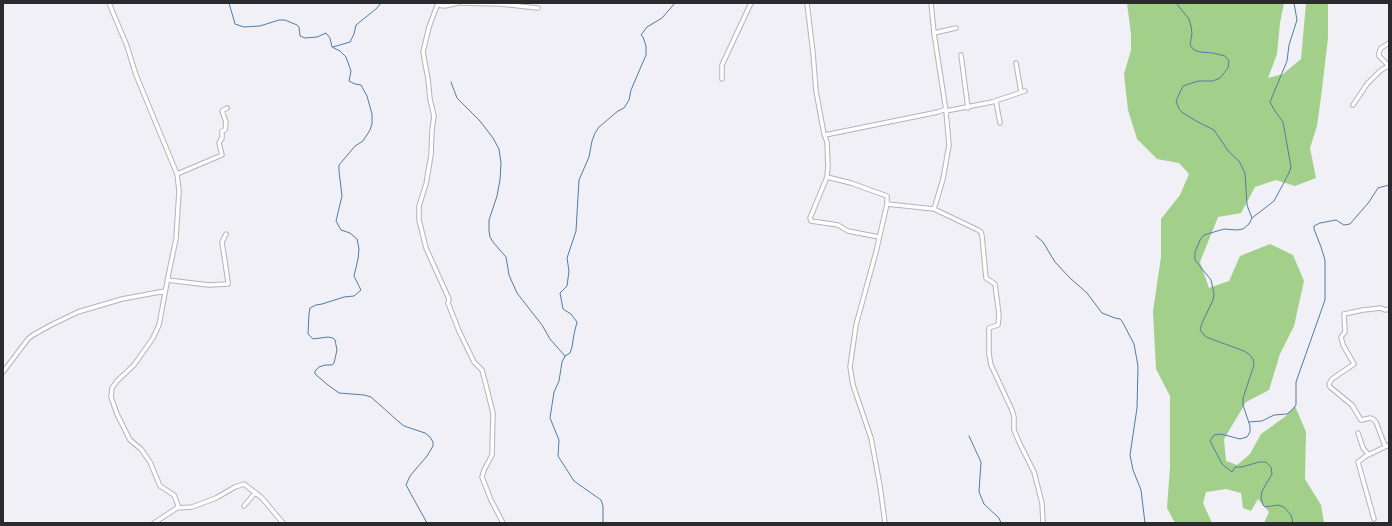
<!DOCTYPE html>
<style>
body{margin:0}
#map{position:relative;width:1392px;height:526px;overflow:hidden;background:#f0f0f6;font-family:Raleway,sans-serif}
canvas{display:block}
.frame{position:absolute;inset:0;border:4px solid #2b2b2d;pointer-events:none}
</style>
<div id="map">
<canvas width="1392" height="526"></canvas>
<div class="frame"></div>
</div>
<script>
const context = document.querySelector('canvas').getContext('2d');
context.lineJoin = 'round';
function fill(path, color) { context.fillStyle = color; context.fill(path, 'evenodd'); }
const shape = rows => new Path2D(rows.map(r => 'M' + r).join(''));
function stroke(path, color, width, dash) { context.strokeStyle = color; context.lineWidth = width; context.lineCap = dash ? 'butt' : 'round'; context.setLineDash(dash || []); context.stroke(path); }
const forest = shape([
 [1127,3,1284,3,1280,23,1277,54,1268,78,1283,74,1301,59,1306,3,1328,3,1328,38,1321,97,1317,126,1310,148,1316,178,1295,186,1276,180,1255,187,1241,213,1218,217,1200,262,1209,288,1229,281,1240,256,1270,244,1293,255,1304,281,1294,326,1280,354,1269,390,1246,402,1224,439,1226,461,1237,465,1250,454,1261,434,1286,416,1295,406,1306,432,1305,479,1321,505,1324,523,1264,523,1269,512,1258,499,1251,511,1243,508,1241,493,1226,489,1206,492,1203,503,1212,523,1175,523,1167,508,1170,467,1170,396,1156,369,1153,311,1161,257,1161,219,1180,195,1189,174,1179,163,1157,159,1137,139,1128,110,1124,74,1131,50,1131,34]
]);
const stream = shape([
 [229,3,235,24,244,27,260,26,279,20,285,20,297,25,299,27,300,36,305,38,317,37,326,33,330,38,332,47,340,51,346,57,351,71,349,81,355,84,361,85,367,96,372,114,372,124,370,130,363,141,355,146,339,165,339,171,342,196,336,221,341,230,350,233,357,239,359,249,358,259,354,276,361,290,354,296,344,297,322,304,316,305,310,308,309,314,308,334,313,339,328,337,333,338,335,340,337,350,334,363,332,365,325,365,319,367,315,371,315,374,328,385,339,393,364,395,371,397,399,422,404,426,425,433,430,437,433,442,433,446,427,456,410,476,406,485,427,523],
 [1176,3,1189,19,1191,26,1192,33,1190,45,1194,50,1200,52,1213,53,1225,56,1229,61,1228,68,1220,78,1213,81,1198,81,1183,86,1176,101,1179,109,1183,113,1198,122,1214,130,1229,152,1239,161,1245,173,1247,205,1252,218,1249,224,1243,229,1237,230,1224,229,1204,235,1200,240,1195,252,1195,260,1211,280,1214,294,1213,300,1202,323,1200,330,1206,337,1244,351,1249,354,1253,359,1254,365,1243,398,1243,405,1250,426,1250,432,1247,437,1240,439,1221,434,1214,435,1210,441,1222,464,1232,472,1235,467,1242,467,1259,462,1266,462,1271,467,1272,474,1262,491,1261,498,1263,505,1265,507,1278,505,1284,507,1291,515,1293,523],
 [333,47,350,42,354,34,356,25,376,9,381,3],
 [451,82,457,98,480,121,493,138,499,149,501,163,500,180,497,196,489,220,489,230,490,237,493,242,506,257,509,275,517,293,542,325,550,339,565,356],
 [1252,218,1274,201,1289,173,1291,167,1283,122,1275,111,1270,102,1287,61,1289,45,1297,20,1294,3],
 [1036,236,1043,242,1055,262,1070,278,1087,293,1102,313,1115,318,1120,319,1122,321,1134,344,1138,366,1137,408,1130,455,1133,470,1141,490,1145,523],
 [1249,422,1262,421,1274,415,1287,414,1292,410,1296,405,1296,382,1325,300,1325,260,1321,247,1314,229,1314,226,1320,223,1336,220,1344,225,1350,224,1369,202,1378,188,1389,185],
 [969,436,981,462,979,492,984,504,999,518,1001,523],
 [603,523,603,506,601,500,574,481,558,456,559,440,550,418,554,392,559,381,562,362,565,356,570,353,572,347,574,334,577,322,571,314,563,309,560,293,567,286,569,271,567,258,576,231,579,180,589,157,592,141,595,133,599,127,618,111,624,108,629,100,631,90,646,55,646,46,643,37,641,35,647,27,662,18,675,3]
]);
const street = shape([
 [109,3,127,46,136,75,177,174,179,191,176,239,169,272,159,325,153,338,134,365,117,381,112,388,111,397,117,414,130,440,141,449,150,462,160,486,174,495,178,505,177,508,192,507,203,503,216,498,235,487,244,484,262,498,283,523],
 [438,3,429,27,423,52,428,79,430,99,434,116,432,130,431,155,426,184,419,206,419,220,426,248,449,299,448,303,459,331,474,362,482,370,486,385,493,413,492,455,484,470,482,477,491,500,503,523],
 [461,3,501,4,538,8],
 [807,3,813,53,816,91,824,134,827,142,828,166,827,177,810,218,811,221,838,225,848,231,879,237],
 [437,5,445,6,458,3],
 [934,33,956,28],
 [1389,43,1381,48,1379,53,1379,56,1389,66],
 [961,55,968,108],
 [1016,63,1021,92],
 [722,79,722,65,751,3],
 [996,101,1000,123],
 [1353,105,1367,84,1380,71,1388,66],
 [946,111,992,102,1025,91],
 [825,135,938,112,946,109],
 [177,174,222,155,219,143,222,138,222,131,225,130,226,122,222,111,227,108],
 [827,177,851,183,887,196,887,204],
 [934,209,978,230,981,232,982,236,986,278,995,284,999,315,998,325,989,328,989,354,991,365,1012,410,1014,417,1014,430,1019,442,1034,472,1042,503,1043,523],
 [167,280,209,285,228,284,228,282,222,242,226,234],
 [3,372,28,339,33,335,51,325,78,312,122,299,165,291],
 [1358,433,1363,448,1368,454],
 [1385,446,1376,422,1373,419,1370,418,1361,420,1352,405,1330,387,1329,384,1332,379,1354,364,1343,345,1341,337,1345,332,1344,314,1363,310,1381,308,1385,310,1389,309],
 [244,506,255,493],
 [1374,519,1358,462,1366,456,1389,445],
 [154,523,177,508],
 [885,523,880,486,871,438,853,385,850,367,856,325,876,252,887,204,934,209,943,179,949,145,946,111,934,33,931,3]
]);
fill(forest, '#a2d08a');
stroke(stream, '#527ca4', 1);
stroke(street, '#b3b3b9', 5.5);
stroke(street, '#fff', 3.5);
</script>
